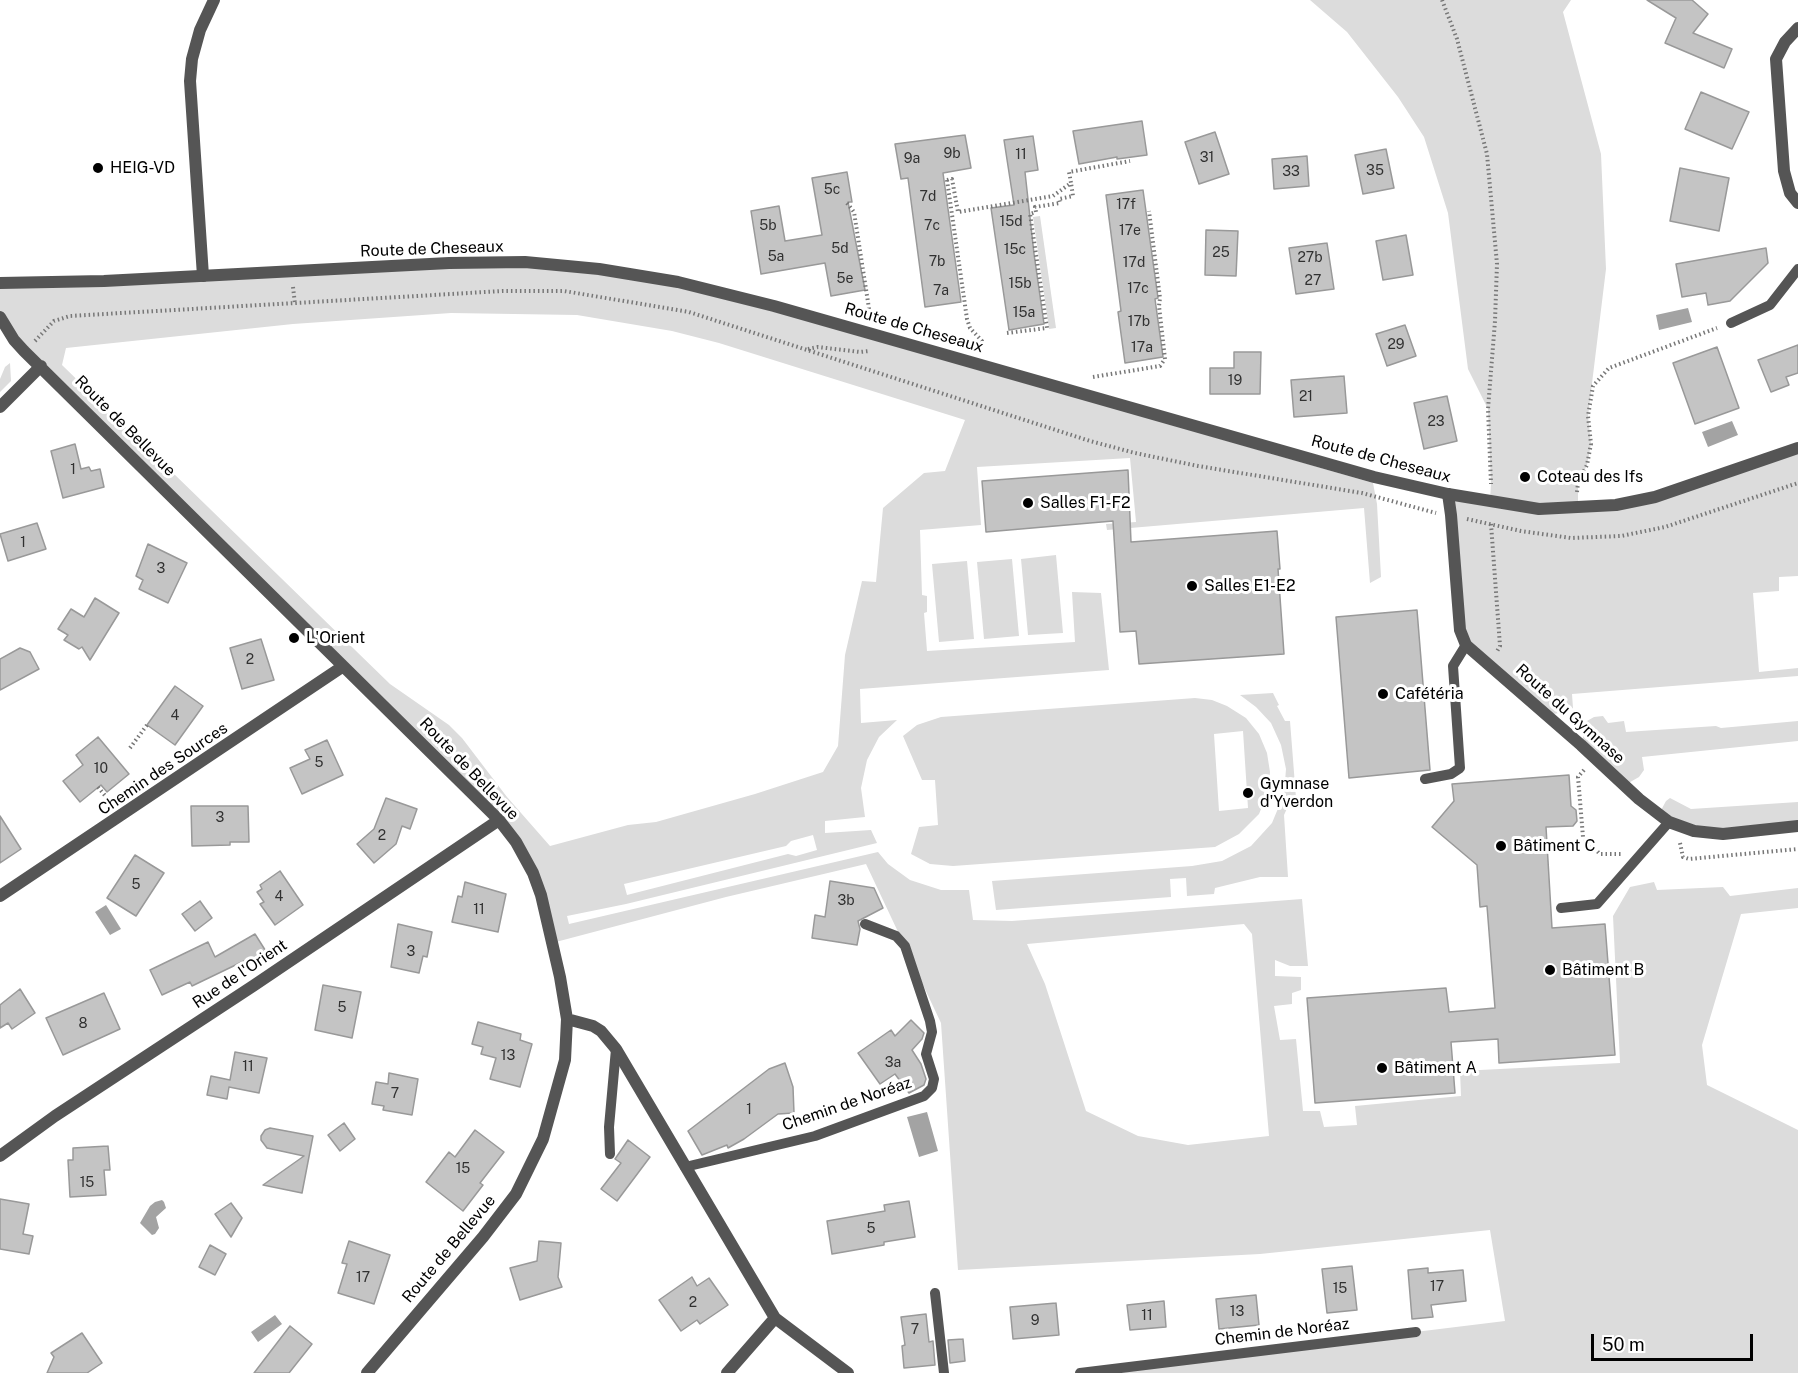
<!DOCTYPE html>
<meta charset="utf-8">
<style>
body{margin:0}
#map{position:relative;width:1798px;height:1373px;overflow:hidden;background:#fff;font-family:"Public Sans",sans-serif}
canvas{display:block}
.scale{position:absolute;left:1591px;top:1334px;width:162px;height:27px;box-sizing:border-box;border:3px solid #000;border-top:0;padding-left:8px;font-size:18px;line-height:21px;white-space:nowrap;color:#000;-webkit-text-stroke:4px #fff;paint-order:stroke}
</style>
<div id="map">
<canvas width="1798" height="1373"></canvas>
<div class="scale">50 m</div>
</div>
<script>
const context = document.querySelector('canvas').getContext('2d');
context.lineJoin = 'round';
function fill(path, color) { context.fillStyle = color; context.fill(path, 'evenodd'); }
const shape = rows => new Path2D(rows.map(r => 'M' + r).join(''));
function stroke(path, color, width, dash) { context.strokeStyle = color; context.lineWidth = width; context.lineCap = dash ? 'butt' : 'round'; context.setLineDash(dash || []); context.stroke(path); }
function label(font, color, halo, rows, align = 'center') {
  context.font = font + ' "Public Sans",sans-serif'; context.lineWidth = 6; context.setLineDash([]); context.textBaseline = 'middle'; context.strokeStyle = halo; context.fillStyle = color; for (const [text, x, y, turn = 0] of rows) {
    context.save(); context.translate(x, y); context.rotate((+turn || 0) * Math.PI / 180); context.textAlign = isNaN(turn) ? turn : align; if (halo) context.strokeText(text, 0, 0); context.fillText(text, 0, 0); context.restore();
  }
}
const green = shape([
 [1310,0,1571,0,1563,12,1601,154,1606,269,1588,416,1591,444,1587,465,1578,483,1578,507,1616,505,1798,448,1798,576,1779,577,1779,591,1753,593,1759,672,1798,668,1798,676,1572,694,1573,708,1565,712,1547,715,1466,645,1448,494,1490,500,1491,484,1488,409,1468,369,1448,213,1424,137,1398,97,1347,32],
 [1040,216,1056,328,1049,329,1033,217],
 [525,262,678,282,1373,483,1377,504,1381,577,1370,583,1364,508,1107,530,1106,524,1136,522,1130,458,977,467,981,525,920,530,922,595,927,596,927,612,924,613,927,651,1075,642,1072,592,1101,593,1109,670,860,689,861,723,897,720,879,737,867,760,861,788,865,817,825,821,825,833,871,830,877,843,626,904,567,916,569,924,878,852,888,864,910,880,941,890,969,890,973,920,1012,921,1302,899,1308,966,1290,966,1275,960,1275,976,1301,977,1301,990,1292,993,1292,1004,1274,1006,1280,1040,1296,1039,1303,1111,1320,1111,1324,1127,1357,1125,1355,1106,1461,1096,1460,1071,1620,1063,1613,916,1630,887,1654,882,1657,890,1723,887,1730,896,1798,888,1798,908,1741,914,1702,1045,1707,1085,1798,1130,1798,1373,1080,1373,1505,1321,1490,1230,1260,1254,958,1270,941,1023,866,864,726,897,552,943,516,842,41,366,0,317,0,283],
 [451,313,577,315,672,331,719,343,965,420,945,471,924,473,883,508,876,582,862,581,845,655,838,746,823,772,755,794,656,822,628,825,550,846,507,797,462,738,449,725,390,684,62,365,66,348,293,324],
 [813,835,817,850,796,856,788,854,627,895,624,884,786,846,791,841],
 [1244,924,1252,934,1269,1136,1188,1145,1138,1136,1086,1111,1045,984,1027,944],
 [10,363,11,381,0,392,0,379,5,367],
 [1056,555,1063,633,1028,635,1021,559],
 [1012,559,1019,636,984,639,977,562],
 [967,561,974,639,939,642,932,564],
 [1273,693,1279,705,1277,706,1285,721,1290,721,1296,798,1291,800,1284,815,1288,877,1260,877,1215,888,1214,894,1187,896,1186,878,1170,879,1171,897,996,910,992,881,1192,866,1222,861,1251,846,1272,823,1284,794,1286,769,1281,745,1271,723,1256,707,1240,695],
 [1195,698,1212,700,1227,706,1246,718,1259,734,1267,753,1270,772,1268,792,1259,814,1239,834,1215,847,953,866,930,864,911,854,919,827,938,825,935,780,922,780,903,736,917,725,941,717],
 [1243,731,1248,808,1219,811,1214,734],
 [1603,716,1608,723,1624,721,1626,732,1716,726,1721,728,1798,721,1798,741,1642,757,1644,770,1639,777,1625,785,1581,745,1587,721,1594,717],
 [1670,798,1691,809,1798,802,1798,826,1723,834,1659,814,1666,801]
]);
const water = shape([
 [1688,308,1692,322,1659,330,1656,315],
 [1732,421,1738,435,1708,447,1702,432],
 [106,905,121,929,110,935,95,912],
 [927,1112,938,1151,919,1157,907,1117],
 [162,1200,164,1202,166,1208,156,1217,159,1228,155,1234,152,1235,140,1223,150,1206,155,1202],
 [275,1315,282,1324,258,1342,251,1332]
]);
const building = shape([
 [1647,0,1692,0,1708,14,1693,33,1732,49,1724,68,1665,43,1676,18,1647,0],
 [1701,92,1749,112,1732,149,1685,129,1701,92],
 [1142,121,1147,155,1117,159,1117,157,1079,164,1073,131,1142,121],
 [1215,132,1229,174,1199,184,1185,142,1215,132],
 [965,135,971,168,943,173,961,302,925,307,908,178,901,179,895,144,965,135],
 [1033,136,1038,170,1025,172,1034,254,1044,324,1009,330,991,208,1014,205,1004,140,1033,136],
 [1386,149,1394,188,1363,194,1355,155,1386,149],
 [1307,156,1309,186,1274,189,1272,159,1307,156],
 [1680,168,1729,178,1719,231,1670,221,1680,168],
 [847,172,852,202,848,202,865,290,831,296,825,263,761,274,751,211,779,206,785,241,822,235,812,178,847,172],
 [1143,190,1158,298,1155,299,1163,357,1125,363,1118,312,1121,311,1106,195,1143,190],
 [1206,230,1238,231,1236,276,1205,275,1206,230],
 [1406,235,1413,275,1383,280,1376,241,1406,235],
 [1327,243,1334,289,1296,294,1289,248,1327,243],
 [1766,248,1768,263,1730,301,1708,305,1706,293,1682,297,1676,264,1766,248],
 [1405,325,1416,356,1387,366,1376,334,1405,325],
 [1798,345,1798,373,1786,377,1789,385,1771,392,1758,360,1798,345],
 [1717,347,1739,408,1695,424,1673,363,1717,347],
 [1234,352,1261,352,1260,394,1210,394,1210,368,1234,368,1234,352],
 [1344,376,1347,413,1294,417,1291,380,1344,376],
 [1447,396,1457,441,1424,449,1414,403,1447,396],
 [75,444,81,469,89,467,91,471,100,469,104,487,63,498,51,451,75,444],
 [1128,470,1131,542,1277,531,1280,569,1278,569,1284,654,1139,664,1136,631,1120,632,1113,521,986,532,982,481,1128,470],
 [37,523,46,549,8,561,0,534,37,523],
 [148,544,187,563,168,603,139,589,143,580,136,576,148,544],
 [95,598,119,613,90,660,82,647,79,649,64,640,68,635,58,629,71,609,84,617,95,598],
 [1417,610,1430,770,1349,778,1336,617,1417,610],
 [261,639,274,680,242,689,230,648,261,639],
 [20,648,30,652,39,669,0,690,0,659,20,648],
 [175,686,203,706,175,745,147,725,175,686],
 [98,737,129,774,107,792,101,785,80,802,63,781,83,765,76,755,98,737],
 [327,740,343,775,302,794,290,768,310,759,305,750,327,740],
 [1569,775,1571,806,1576,810,1577,821,1573,826,1546,827,1552,928,1605,924,1615,1055,1499,1063,1498,1039,1451,1042,1455,1093,1315,1103,1307,998,1446,988,1449,1012,1495,1008,1487,906,1480,907,1477,865,1432,827,1454,801,1452,784,1569,775],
 [386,798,417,809,410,829,402,826,396,844,374,863,357,844,374,829,386,798],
 [191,806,248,806,249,842,230,842,230,845,192,846,191,806],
 [0,816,21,849,0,863,0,816],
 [135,855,164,873,136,916,107,898,135,855],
 [280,871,303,905,275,925,260,904,264,902,257,892,262,889,260,885,280,871],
 [830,881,874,888,883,908,858,921,860,929,857,945,812,938,815,915,825,917,830,881],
 [465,882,506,894,498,932,452,922,458,896,462,897,465,882],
 [200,901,212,918,195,931,182,914,200,901],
 [398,924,432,932,427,957,423,956,419,973,391,967,398,924],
 [255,934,267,953,249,964,246,960,192,986,190,982,162,995,150,970,208,942,215,957,255,934],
 [323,985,361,992,352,1038,315,1030,323,985],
 [20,989,35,1013,12,1029,8,1023,0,1028,0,1005,20,989],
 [104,993,120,1029,63,1055,46,1018,104,993],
 [911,1020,924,1033,922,1039,912,1050,921,1064,926,1079,924,1085,909,1093,895,1074,880,1084,858,1053,891,1030,895,1036,911,1020],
 [478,1022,521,1034,520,1040,532,1044,520,1087,490,1079,496,1058,481,1054,483,1047,472,1044,478,1022],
 [235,1052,267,1058,259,1093,229,1087,227,1099,207,1095,211,1076,230,1080,235,1052],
 [785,1063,793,1087,794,1113,778,1114,744,1139,728,1148,727,1145,702,1155,688,1131,769,1069,785,1063],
 [389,1073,418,1079,412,1115,383,1110,384,1106,372,1104,376,1082,388,1084,389,1073],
 [344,1123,355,1139,340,1151,328,1135,344,1123],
 [270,1128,313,1136,302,1193,263,1185,304,1156,267,1148,261,1140,261,1136,265,1130,270,1128],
 [475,1130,504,1152,480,1183,483,1185,463,1211,426,1182,449,1152,455,1157,475,1130],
 [628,1140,650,1157,617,1201,601,1189,621,1163,615,1159,628,1140],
 [108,1146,110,1170,104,1170,106,1195,70,1197,68,1160,73,1160,73,1148,108,1146],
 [0,1199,29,1204,23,1234,33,1236,29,1254,0,1249,0,1199],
 [909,1201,915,1237,884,1242,884,1245,832,1254,827,1221,885,1211,884,1205,909,1201],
 [231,1203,242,1218,231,1237,215,1214,231,1203],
 [349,1241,390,1255,374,1304,338,1293,347,1264,342,1263,349,1241],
 [539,1241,561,1243,558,1277,562,1287,520,1300,510,1268,537,1261,539,1241],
 [210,1245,226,1254,215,1275,199,1267,210,1245],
 [1352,1266,1357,1310,1327,1313,1322,1269,1352,1266],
 [1428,1268,1428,1273,1463,1270,1466,1301,1431,1305,1433,1317,1412,1319,1408,1270,1428,1268],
 [692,1277,697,1286,709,1278,728,1305,700,1324,697,1320,681,1331,659,1300,692,1277],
 [1256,1295,1259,1325,1219,1329,1216,1299,1256,1295],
 [1164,1301,1166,1327,1130,1330,1127,1305,1164,1301],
 [1056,1303,1059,1335,1013,1339,1010,1307,1056,1303],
 [926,1314,929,1342,933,1341,935,1365,904,1368,902,1346,905,1345,901,1317,926,1314],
 [290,1326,312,1344,289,1373,254,1373,290,1326],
 [82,1333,102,1363,87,1373,47,1373,54,1357,51,1353,82,1333],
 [963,1339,965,1361,950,1363,948,1340,963,1339]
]);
const path = shape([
 [1442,0,1457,39,1487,154,1497,264,1495,321,1488,409,1491,484],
 [947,180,952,179,958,212,1053,196,1071,183,1069,172,1130,161],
 [947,180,967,319,970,328,982,341,983,346],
 [847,203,854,212,870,315],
 [293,287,295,304],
 [1007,333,1047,328,1030,214,1036,212,1035,207,1060,203,1059,199,1073,196,1071,183],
 [35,341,54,321,70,316,503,291,564,291,689,312,1090,441,1135,453,1198,466,1362,493,1436,513],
 [808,349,818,347,860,352,869,351],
 [1093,377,1160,366,1165,359,1159,306,1160,298,1149,211],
 [1577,492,1578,483,1587,465,1591,444,1588,416,1593,386,1609,368,1717,328],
 [1467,519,1521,531,1571,538,1621,536,1665,527,1798,483],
 [1491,524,1500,646,1496,653],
 [130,748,147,725],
 [1584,770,1578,777,1583,837,1600,854,1621,854],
 [98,787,112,804],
 [1680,843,1683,857,1689,859,1798,849]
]);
const service = shape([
 [1731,323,1770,305,1798,269],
 [1425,779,1451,774,1460,768,1453,666,1466,645],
 [1561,908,1597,904,1669,822],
 [610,1154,609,1127,616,1049],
 [685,1167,815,1136,924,1096,932,1088,934,1079,926,1054,932,1032,930,1021,905,946,896,936,865,924],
 [935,1293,944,1373],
 [1080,1373,1416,1332]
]);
const minor = shape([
 [1798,28,1785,42,1776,59,1784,171,1790,193,1798,203],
 [203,276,190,81,192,59,200,30,214,0],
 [0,317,14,340,24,351,499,820,516,842,533,873,541,895,560,977,567,1019,565,1060,543,1139,516,1194,483,1237,367,1373],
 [0,407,41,366],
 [1448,494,1451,515,1460,630,1466,645,1581,745,1639,799,1669,822,1694,831,1723,834,1798,826],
 [0,896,342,667],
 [567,1019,593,1026,601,1031,616,1049,775,1318,848,1373],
 [0,1156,55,1116,253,986,499,820],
 [727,1373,775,1318]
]);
const tertiary = shape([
 [0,283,104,281,449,263,525,262,599,269,678,282,774,306,1374,477,1448,494,1539,509,1616,505,1655,497,1798,448]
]);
const markers = [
 [98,168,6,"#000"],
 [1525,477,6,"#000"],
 [1028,503,6,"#000"],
 [1192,586,6,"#000"],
 [294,638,6,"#000"],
 [1383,694,6,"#000"],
 [1248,793,6,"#000"],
 [1501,846,6,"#000"],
 [1550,970,6,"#000"],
 [1382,1068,6,"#000"]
];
const numberNames = [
 ["9b",952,154],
 ["11",1021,155],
 ["31",1207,158],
 ["9a",912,159],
 ["35",1375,171],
 ["33",1291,172],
 ["5c",832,190],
 ["7d",928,197],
 ["17f",1126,205],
 ["15d",1011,222],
 ["5b",768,226],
 ["7c",932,226],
 ["17e",1130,231],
 ["5d",840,249],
 ["15c",1015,250],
 ["25",1221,253],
 ["5a",776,257],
 ["27b",1310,258],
 ["7b",937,262],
 ["17d",1134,263],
 ["5e",845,279],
 ["27",1313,281],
 ["15b",1020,284],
 ["17c",1138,289],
 ["7a",941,291],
 ["15a",1024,313],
 ["17b",1139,322],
 ["29",1396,345],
 ["17a",1142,348],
 ["19",1235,381],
 ["21",1306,397],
 ["23",1436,422],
 ["1",73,470],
 ["1",23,543],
 ["3",161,569],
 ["2",250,660],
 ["4",175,716],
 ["5",319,763],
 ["10",101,769],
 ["3",220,818],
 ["2",382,836],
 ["5",136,885],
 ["4",279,897],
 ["3b",846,901],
 ["11",479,910],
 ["3",411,952],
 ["5",342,1008],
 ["8",83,1024],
 ["13",508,1056],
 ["3a",893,1063],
 ["11",248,1067],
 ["7",395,1094],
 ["1",749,1110],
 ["15",463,1169],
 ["15",87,1183],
 ["5",871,1229],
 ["17",363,1278],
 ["17",1437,1287],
 ["15",1340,1289],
 ["2",693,1303],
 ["13",1237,1312],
 ["11",1147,1316],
 ["9",1035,1321],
 ["7",915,1330]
];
const poiNames = [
 ["HEIG-VD",110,168],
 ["Coteau des Ifs",1537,477],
 ["Salles F1-F2",1040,503],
 ["Salles E1-E2",1204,586],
 ["L'Orient",306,638],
 ["Cafétéria",1395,694],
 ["Gymnase",1260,784],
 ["d'Yverdon",1260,802],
 ["Bâtiment C",1513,846],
 ["Bâtiment B",1562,970],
 ["Bâtiment A",1394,1068]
];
const streetNames = [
 ["Route de Cheseaux",432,249,-2],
 ["Route de Cheseaux",914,328,16],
 ["Route de Bellevue",125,426,45],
 ["Route de Cheseaux",1381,459,15],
 ["Route du Gymnase",1570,714,42],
 ["Chemin des Sources",163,769,-34],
 ["Route de Bellevue",469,769,46],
 ["Rue de l'Orient",240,974,-34],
 ["Chemin de Noréaz",847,1104,-19],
 ["Route de Bellevue",449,1249,-50],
 ["Chemin de Noréaz",1282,1332,-7]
];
fill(green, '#dcdcdc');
fill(water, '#a3a3a3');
fill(building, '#c4c4c4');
stroke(building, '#999', 1.5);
stroke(path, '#777', 4, [1.5, 3]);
stroke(service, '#555', 10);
stroke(minor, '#555', 12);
stroke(tertiary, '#555', 12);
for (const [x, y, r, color] of markers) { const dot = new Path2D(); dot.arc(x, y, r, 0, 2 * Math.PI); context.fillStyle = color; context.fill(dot); stroke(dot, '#fff', 2); }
label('14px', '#313131', null, numberNames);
label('16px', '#000', '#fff', poiNames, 'left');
label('16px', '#000', '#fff', streetNames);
</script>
